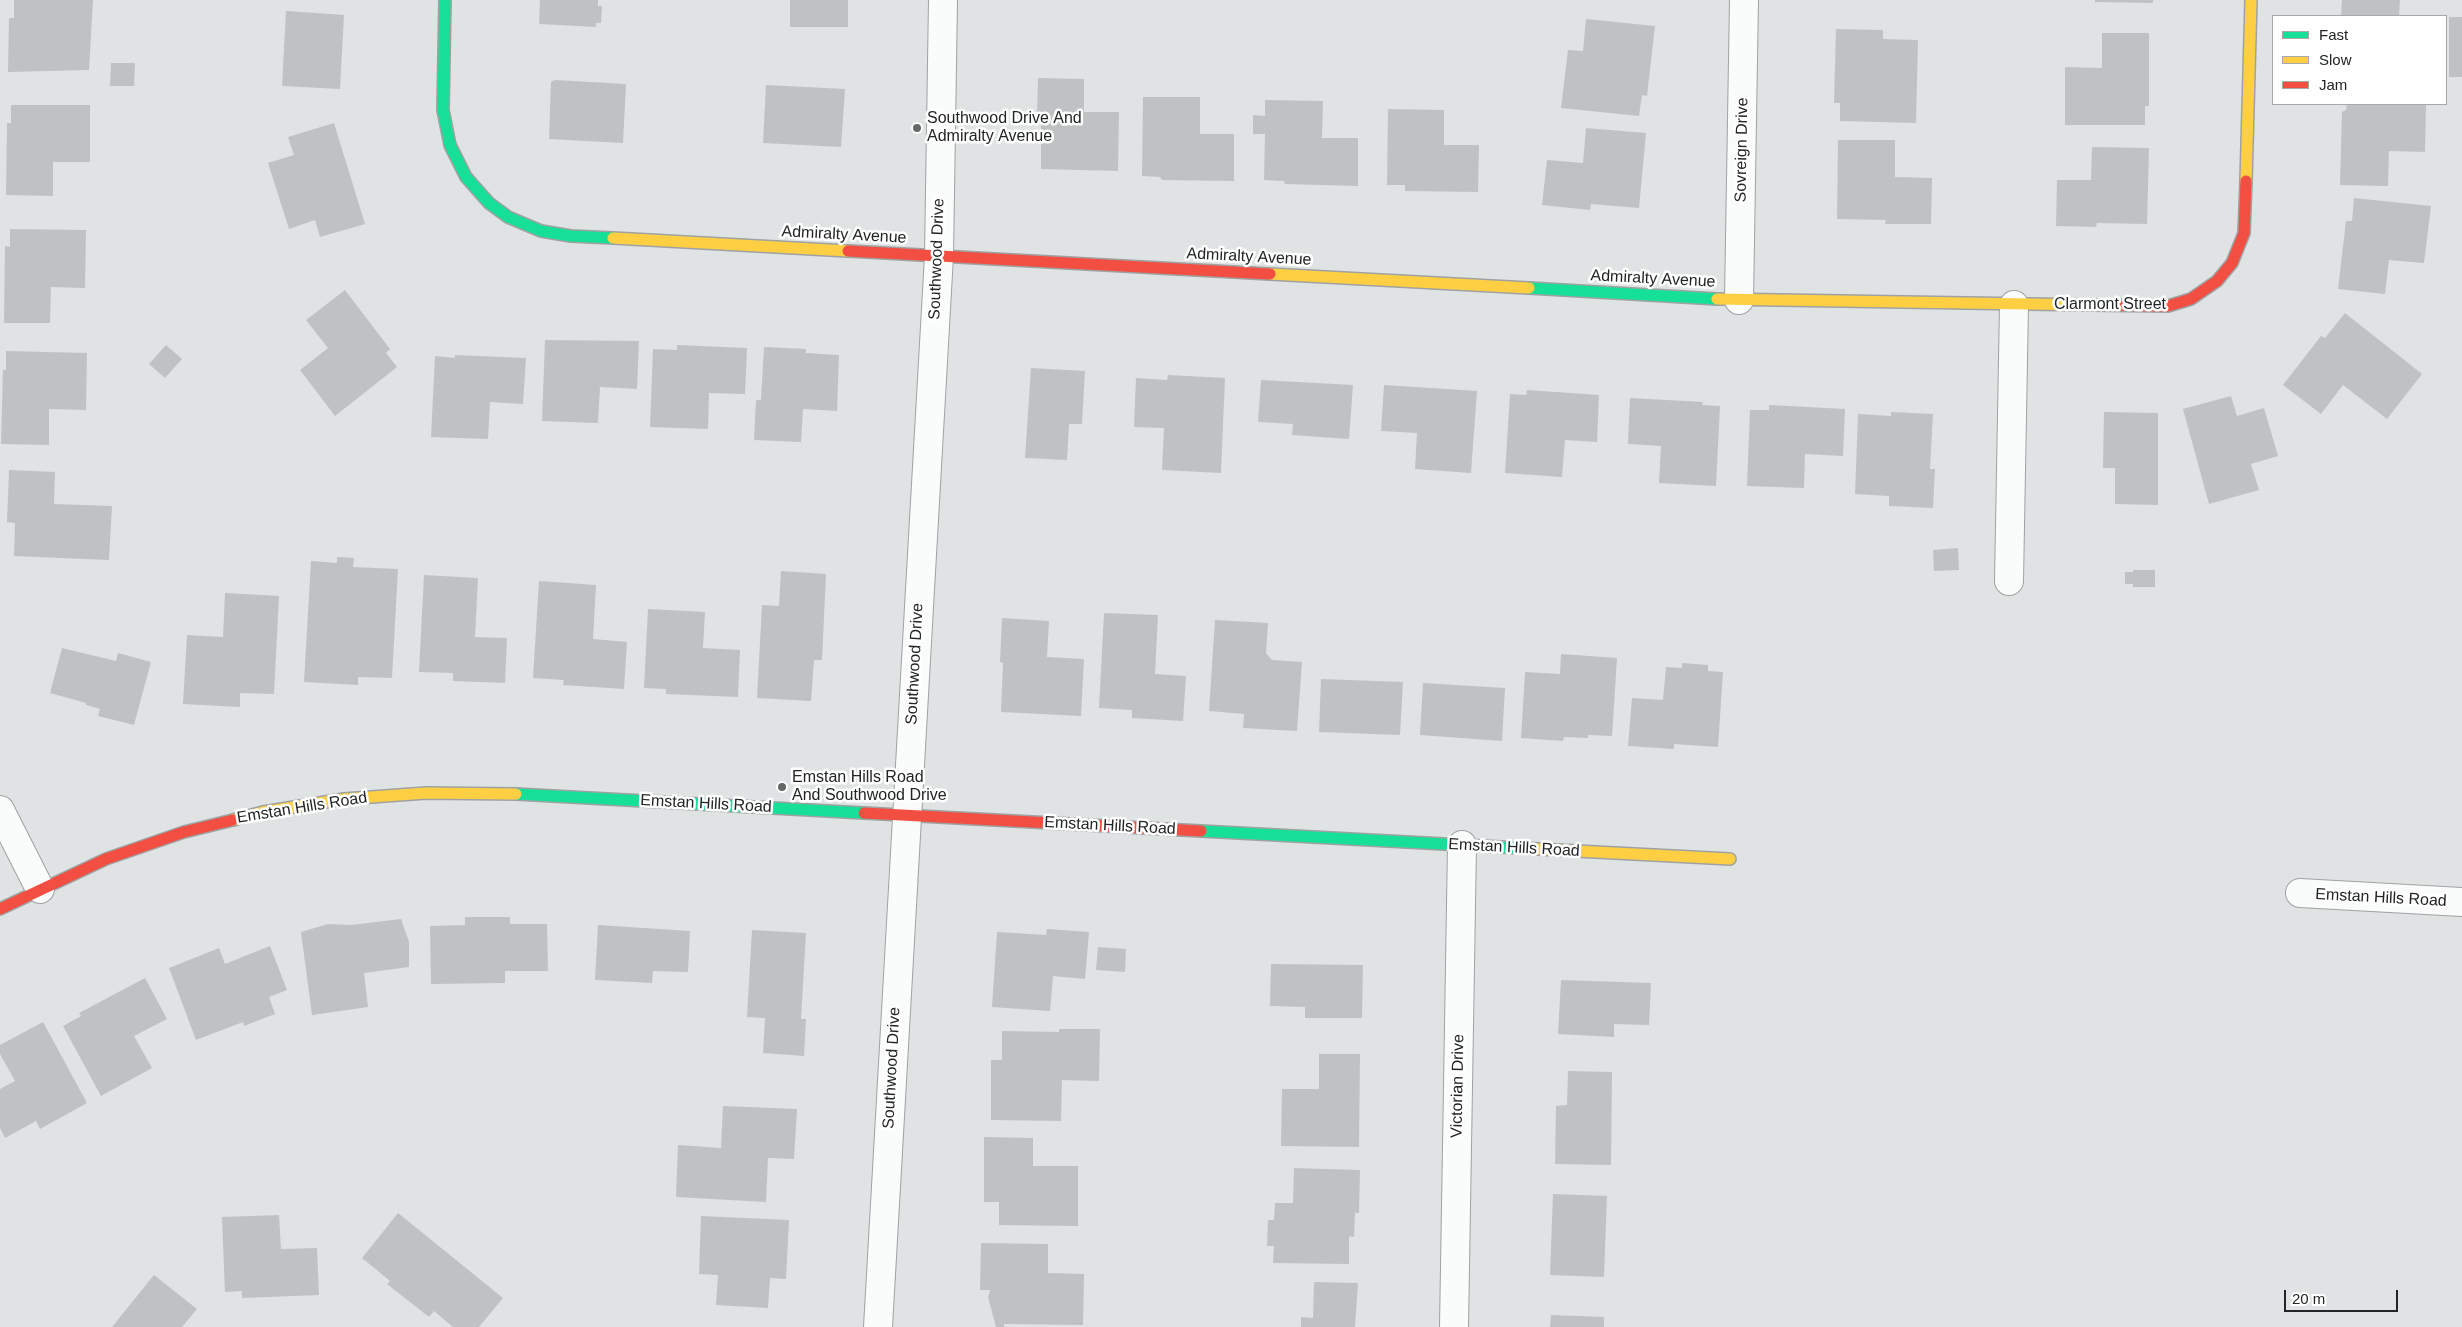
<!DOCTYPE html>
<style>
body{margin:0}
#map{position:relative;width:2462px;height:1327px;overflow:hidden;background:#dfe3e3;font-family:Helvetica,sans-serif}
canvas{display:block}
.legend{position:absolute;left:2272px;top:15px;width:175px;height:90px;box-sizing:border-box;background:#fff;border:1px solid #a7a8a8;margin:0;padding:6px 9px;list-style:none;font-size:15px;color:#222525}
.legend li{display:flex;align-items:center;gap:10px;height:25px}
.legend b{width:25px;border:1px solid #a7a8a8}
.scale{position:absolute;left:2284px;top:1290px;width:114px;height:22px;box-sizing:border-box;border:2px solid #222525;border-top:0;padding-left:6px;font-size:15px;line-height:18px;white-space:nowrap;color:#222525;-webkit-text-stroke:4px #fff;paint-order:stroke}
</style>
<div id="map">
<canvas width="2462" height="1327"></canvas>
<ul class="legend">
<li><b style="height:6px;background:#16e098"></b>Fast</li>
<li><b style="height:6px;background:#ffcf43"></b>Slow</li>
<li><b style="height:6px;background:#f24e42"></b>Jam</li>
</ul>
<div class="scale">20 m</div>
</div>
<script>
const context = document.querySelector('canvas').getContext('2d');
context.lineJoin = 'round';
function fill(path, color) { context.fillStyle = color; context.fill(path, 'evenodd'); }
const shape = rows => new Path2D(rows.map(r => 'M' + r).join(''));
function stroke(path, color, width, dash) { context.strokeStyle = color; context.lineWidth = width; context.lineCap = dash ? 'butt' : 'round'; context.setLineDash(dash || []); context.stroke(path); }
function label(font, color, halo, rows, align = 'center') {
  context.font = font + ' Helvetica,sans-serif'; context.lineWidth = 5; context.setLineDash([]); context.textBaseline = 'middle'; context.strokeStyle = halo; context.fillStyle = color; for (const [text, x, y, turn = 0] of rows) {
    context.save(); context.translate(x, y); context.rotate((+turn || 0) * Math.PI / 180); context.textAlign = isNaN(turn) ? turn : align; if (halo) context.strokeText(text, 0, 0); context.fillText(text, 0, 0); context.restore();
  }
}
const building = shape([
 [14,0,93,0,89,70,8,72,9,18,14,18],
 [540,0,598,0,598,6,602,6,601,23,596,23,596,27,539,24],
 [790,0,848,0,848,27,790,27],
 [2095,0,2153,0,2153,3,2095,2],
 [2342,0,2400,0,2399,16,2341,16],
 [286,11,344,15,340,89,282,86],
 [2449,17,2462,17,2462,77,2449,77],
 [1586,19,1655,26,1647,96,1642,95,1639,116,1561,108,1568,50,1583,51],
 [1836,29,1883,30,1883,39,1918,40,1916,123,1840,121,1840,103,1834,103],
 [2102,33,2149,33,2149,106,2145,106,2145,125,2065,125,2065,67,2102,68],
 [111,63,135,63,134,86,110,86],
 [1038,78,1084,79,1084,112,1119,112,1118,171,1041,169,1041,119,1037,119],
 [555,80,626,84,623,143,549,139,551,82],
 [766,85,845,89,841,147,763,143],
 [1143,97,1200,97,1200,134,1234,134,1234,181,1162,180,1160,177,1142,176],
 [1265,100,1323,101,1322,138,1358,138,1358,186,1285,184,1284,181,1264,180,1265,134,1253,134,1253,115,1265,116],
 [2347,104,2426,104,2425,152,2389,151,2388,186,2340,185,2342,112,2346,110],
 [11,105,90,105,90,162,53,162,53,196,6,195,7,123,11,123],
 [1388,109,1444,110,1444,145,1479,145,1478,192,1405,191,1405,185,1387,185],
 [334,123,365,224,320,237,315,220,289,229,268,163,294,155,288,137],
 [1586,128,1646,133,1639,208,1591,204,1590,210,1542,205,1547,160,1583,163],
 [1838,140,1895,140,1895,177,1932,178,1931,224,1885,224,1886,220,1837,219],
 [2092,147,2149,148,2147,224,2097,223,2096,227,2056,226,2057,180,2091,180],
 [2354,198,2431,206,2424,263,2389,260,2385,294,2338,289,2346,221,2352,221],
 [10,229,86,230,85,288,51,287,50,323,4,323,5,246,10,247],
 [345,290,390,349,386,353,397,367,335,416,300,370,328,348,306,320],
 [2345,313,2422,374,2387,419,2343,385,2321,414,2283,385,2321,336,2325,338],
 [545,340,639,341,637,389,600,387,598,423,542,421],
 [166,345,182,359,165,378,149,364],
 [677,345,747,348,745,394,709,393,708,429,650,427,653,349,677,350],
 [764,347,806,349,806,353,839,355,837,411,803,409,801,442,754,440,756,400,761,400],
 [6,351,87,353,86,410,49,409,49,445,1,444,3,370,6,370],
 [455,355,526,358,523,404,490,402,488,439,431,437,435,356,455,358],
 [1031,368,1085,371,1082,424,1069,424,1067,460,1025,458],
 [1168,375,1225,378,1221,473,1162,470,1164,428,1134,427,1136,378,1167,380],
 [1261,380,1353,385,1349,439,1292,435,1293,424,1258,422],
 [1384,385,1477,391,1471,473,1415,469,1417,433,1381,431],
 [1527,390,1599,395,1597,442,1565,440,1562,477,1505,473,1510,394,1526,395],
 [2231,396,2237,416,2264,408,2278,456,2251,464,2259,490,2209,504,2183,409],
 [1630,398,1703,402,1702,405,1720,406,1716,486,1659,483,1661,446,1628,444],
 [1769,405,1845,409,1843,456,1805,454,1804,488,1747,486,1750,410,1769,410],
 [1891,412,1933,414,1930,469,1935,469,1933,508,1889,506,1889,496,1855,494,1858,414,1891,416],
 [2104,412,2158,413,2158,505,2115,504,2115,468,2103,468],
 [9,470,55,472,54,504,112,506,109,560,14,556,15,523,7,522],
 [1958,548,1959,570,1934,571,1933,550],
 [337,557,354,558,353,567,398,569,392,678,358,677,358,685,304,682,311,561,337,563],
 [2133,570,2155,570,2155,587,2133,587,2133,584,2125,584,2125,572,2133,572],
 [781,571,826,574,822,660,814,660,811,701,757,698,762,605,779,606],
 [424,575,478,578,475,637,507,638,505,683,453,681,453,673,419,672],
 [539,581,596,585,593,639,627,642,624,689,563,685,564,680,533,678],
 [225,593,279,596,274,694,240,693,240,707,183,704,187,635,223,637],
 [648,609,705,612,703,648,740,650,738,697,666,694,666,689,644,688],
 [1104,613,1158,615,1155,674,1186,676,1183,721,1132,718,1132,710,1099,708],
 [1002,618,1049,621,1047,657,1084,659,1081,716,1001,712,1003,663,1000,662],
 [1215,620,1268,623,1266,653,1272,660,1302,662,1297,731,1243,728,1244,714,1209,711],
 [62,648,116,661,118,653,151,662,134,725,98,716,100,709,86,705,86,703,50,693],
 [1561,654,1617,658,1612,736,1588,735,1588,738,1564,737,1563,741,1521,738,1525,672,1560,674],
 [1682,663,1708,665,1708,671,1723,672,1718,747,1674,744,1674,749,1628,746,1632,698,1663,700,1666,667,1682,668],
 [1321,679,1403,682,1400,735,1319,732],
 [1423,683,1505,688,1502,741,1420,735],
 [465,917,510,917,510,924,547,924,548,971,505,971,505,983,431,984,430,926,465,925],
 [401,919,409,942,409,967,364,973,368,1007,312,1015,301,932,328,924,351,925],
 [598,925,690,931,688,972,653,971,652,983,595,980],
 [1047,929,1089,932,1085,979,1053,976,1050,1011,992,1007,997,932,1046,935],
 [752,930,806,933,801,1019,806,1019,804,1056,763,1053,765,1018,747,1017],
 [270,946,287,990,269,997,275,1014,244,1026,243,1022,196,1040,169,968,219,948,225,964],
 [1098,947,1126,949,1125,972,1096,970],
 [1271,964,1363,965,1362,1018,1305,1018,1305,1007,1270,1006],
 [145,978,167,1019,134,1036,152,1068,101,1096,63,1026,81,1016,79,1013],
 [1561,980,1651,983,1649,1025,1614,1024,1614,1037,1558,1034],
 [43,1022,87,1103,40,1129,36,1121,5,1138,0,1128,0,1089,15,1081,0,1054,0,1045],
 [1059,1029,1100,1029,1099,1081,1062,1080,1061,1121,991,1120,991,1060,1002,1060,1002,1031,1059,1032],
 [1319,1054,1360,1054,1359,1147,1281,1146,1282,1089,1319,1089],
 [1568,1071,1612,1072,1611,1165,1555,1164,1556,1106,1567,1105],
 [723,1106,797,1109,794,1159,768,1158,766,1202,676,1197,678,1145,721,1148],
 [984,1137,1033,1138,1033,1166,1078,1166,1078,1226,999,1225,999,1202,984,1202],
 [1294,1168,1360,1170,1359,1213,1355,1213,1354,1237,1349,1236,1349,1264,1273,1263,1274,1246,1267,1246,1268,1220,1274,1220,1275,1203,1293,1203],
 [1553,1194,1607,1196,1604,1277,1550,1275],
 [398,1213,503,1298,479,1327,453,1327,434,1311,429,1317,387,1284,390,1281,362,1258],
 [279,1215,281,1249,317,1248,319,1295,242,1298,242,1291,225,1292,222,1217],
 [701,1216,789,1220,786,1279,770,1278,768,1308,716,1305,718,1275,699,1274],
 [981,1243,1048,1244,1048,1273,1084,1274,1083,1325,1004,1324,1004,1327,996,1327,988,1297,990,1290,980,1290],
 [154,1275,197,1309,182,1327,112,1327],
 [1314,1282,1358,1283,1355,1327,1301,1327,1301,1317,1313,1318],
 [1551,1315,1604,1317,1604,1327,1550,1327]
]);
const street = shape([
 [1739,300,1744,0],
 [2009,581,2014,305],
 [0,810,40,889],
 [2300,893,2462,902],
 [878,1327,939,256,943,0],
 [1454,1327,1462,845]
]);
const fast = shape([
 [445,0,443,110,450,145,466,177,489,203,508,217,541,231,571,236,613,238],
 [1529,288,1717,299],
 [516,794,864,813],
 [1201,831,1519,848]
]);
const slow = shape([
 [2246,181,2251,0],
 [613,238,848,251],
 [1270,274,1529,288],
 [1717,299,2091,305],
 [233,820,263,812,344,799,426,793,516,794],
 [1519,848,1730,859]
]);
const jam = shape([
 [848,251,1270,274],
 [2091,305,2168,306,2191,299,2217,281,2232,263,2244,233,2246,181],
 [864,813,1201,831],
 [0,909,106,859,184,832,233,820]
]);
const markers = [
 [917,128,5,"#646868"],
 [782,787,5,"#646868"]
];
const poiNames = [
 ["Southwood Drive And",927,119],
 ["Admiralty Avenue",927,137],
 ["Emstan Hills Road",792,778],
 ["And Southwood Drive",792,796]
];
const streetNames = [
 ["Sovreign Drive",1742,150,-89],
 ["Admiralty Avenue",844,235,3],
 ["Admiralty Avenue",1249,257,3],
 ["Southwood Drive",937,259,-88],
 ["Admiralty Avenue",1653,279,3],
 ["Clarmont Street",2110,305],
 ["Southwood Drive",915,664,-87],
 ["Emstan Hills Road",706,804,3],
 ["Emstan Hills Road",302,808,-9],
 ["Emstan Hills Road",1110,826,3],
 ["Emstan Hills Road",1514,848,3],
 ["Emstan Hills Road",2381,898,3],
 ["Southwood Drive",892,1068,-87],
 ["Victorian Drive",1458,1086,-89]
];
fill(building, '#bfc2c3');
stroke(street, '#9fa2a2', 30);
stroke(fast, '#9fa2a2', 14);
stroke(slow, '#9fa2a2', 14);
stroke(jam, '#9fa2a2', 14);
stroke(street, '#fafbfb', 28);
stroke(fast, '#16e098', 11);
stroke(slow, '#ffcf43', 11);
stroke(jam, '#f24e42', 11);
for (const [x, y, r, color] of markers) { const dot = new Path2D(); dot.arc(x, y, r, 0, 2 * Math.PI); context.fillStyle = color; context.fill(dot); stroke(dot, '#fff', 2); }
label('16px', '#222525', '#fff', poiNames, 'left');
label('16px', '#222525', '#fff', streetNames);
</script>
